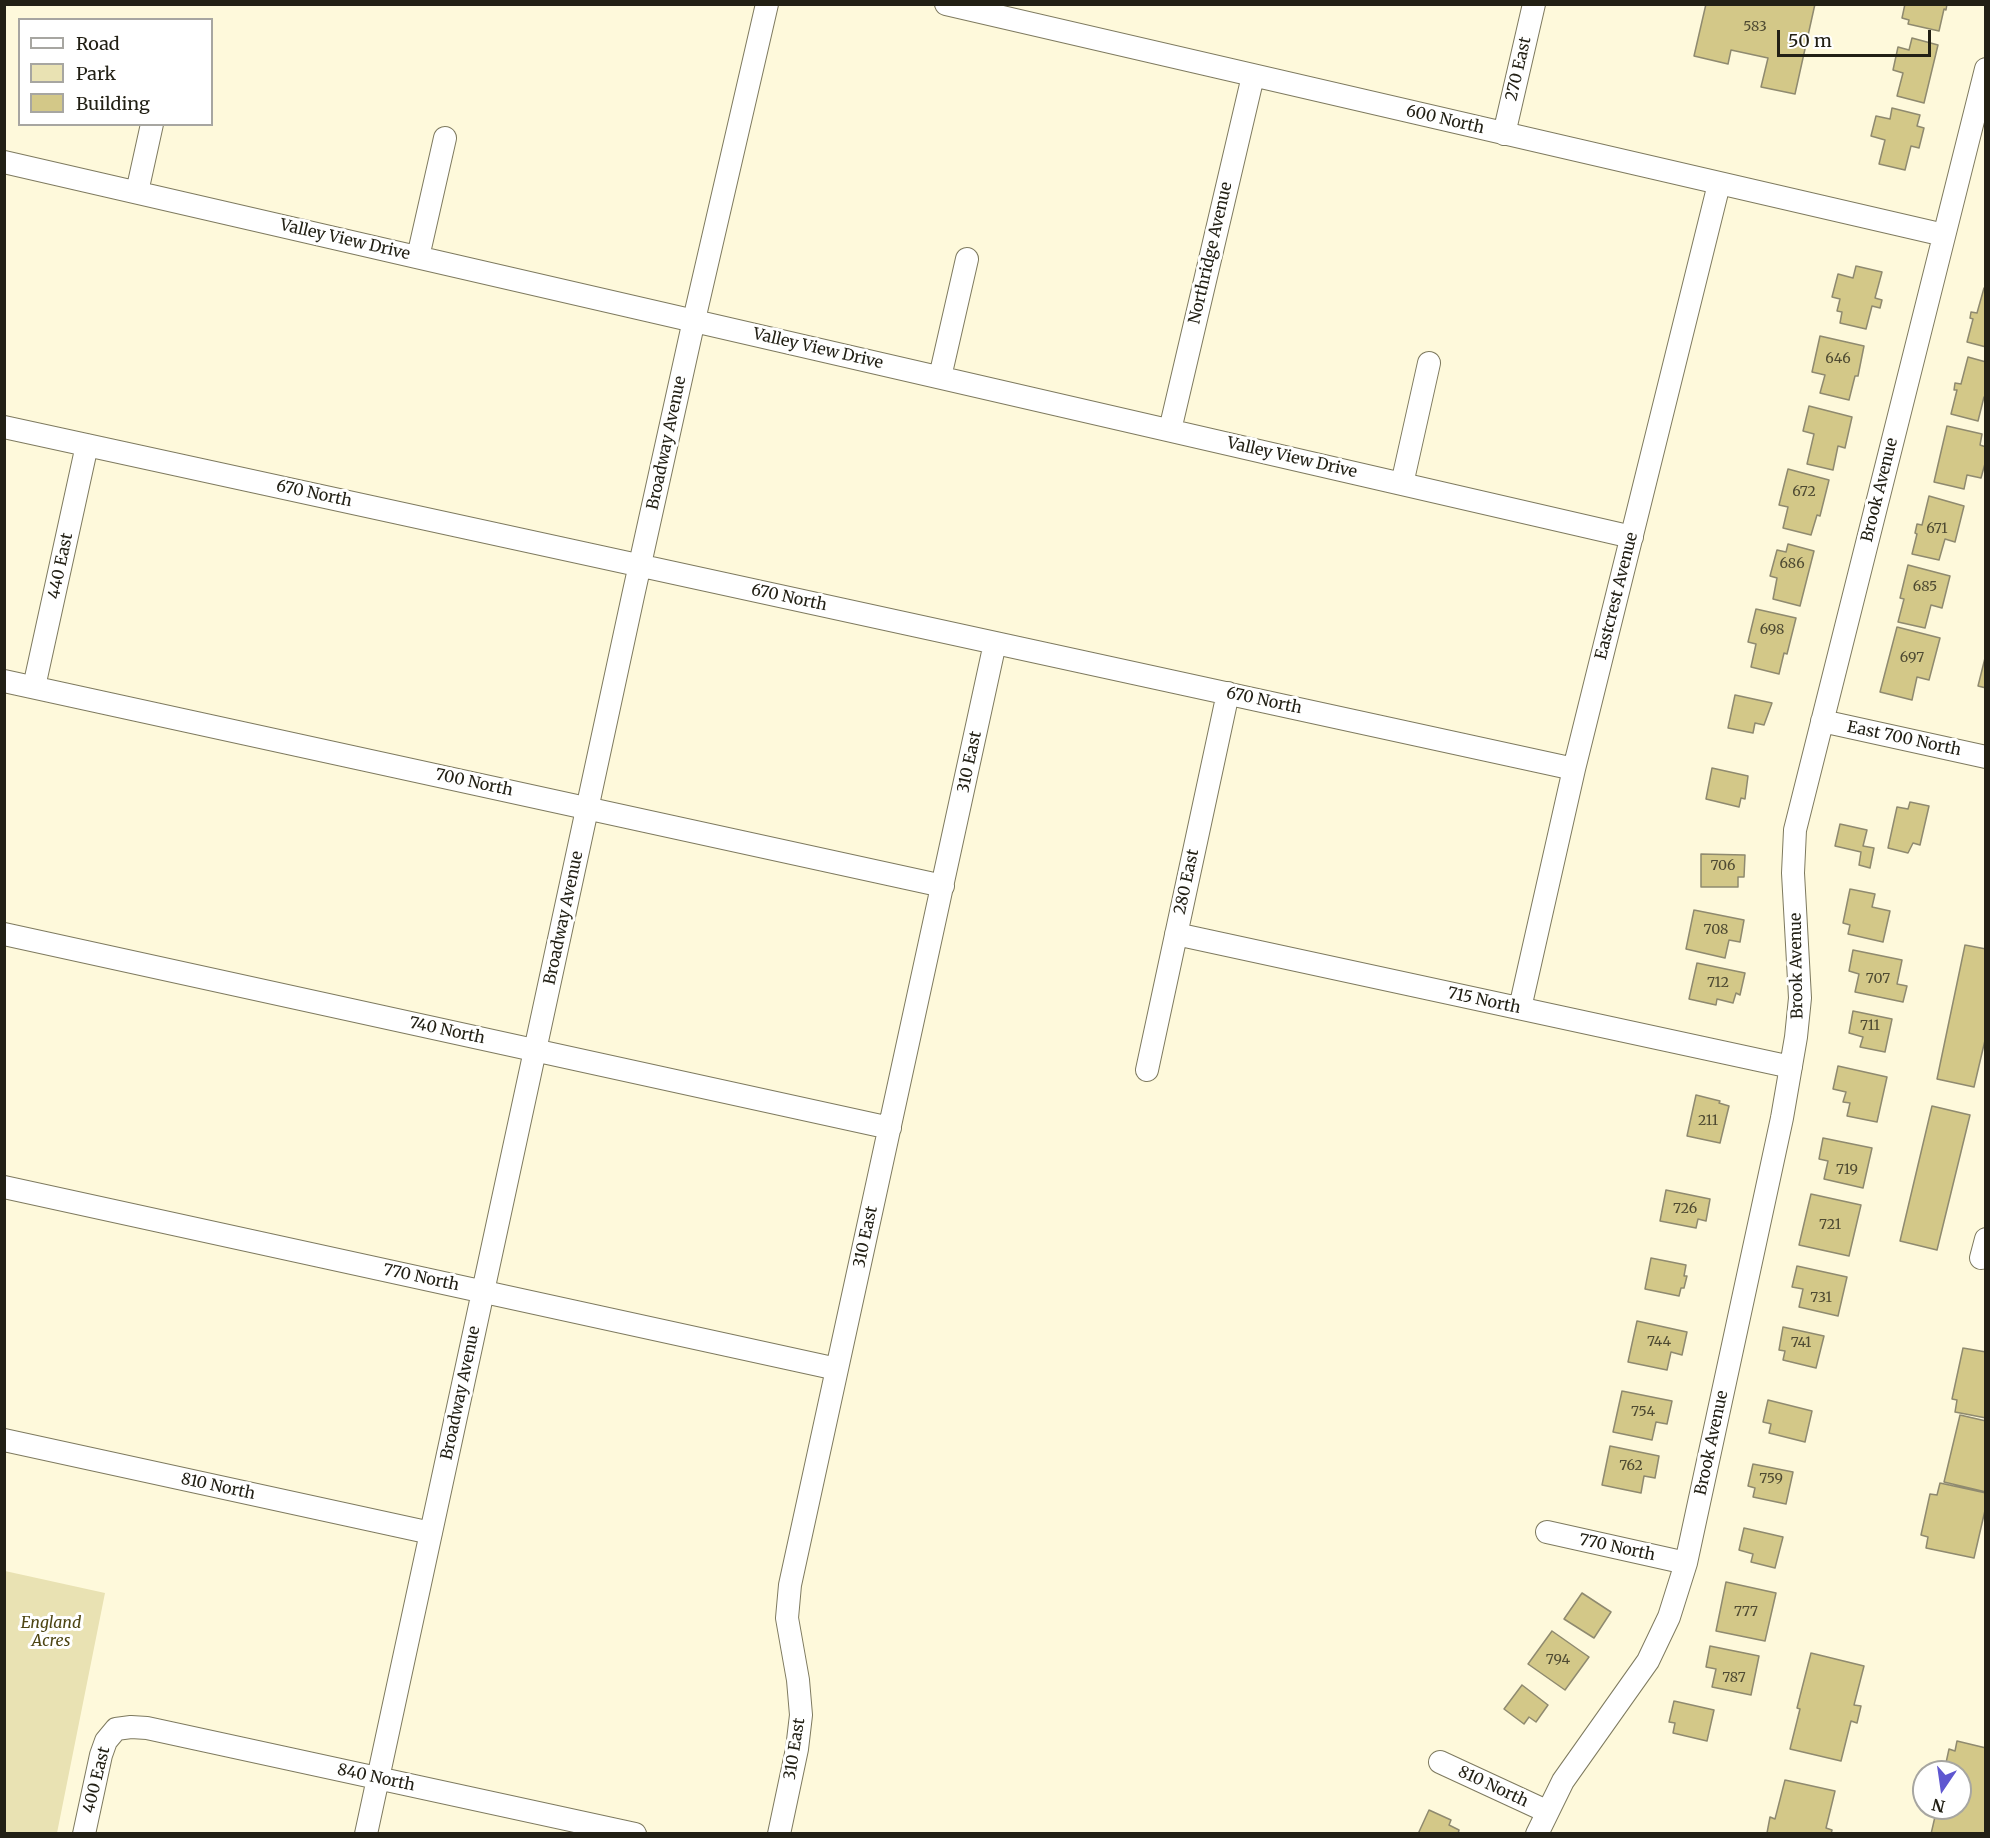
<!DOCTYPE html>
<style>
body{margin:0}
#map{position:relative;width:1990px;height:1838px;overflow:hidden;background:#fef9db;font-family:Merriweather,serif}
canvas{display:block}
.frame{position:absolute;inset:0;border:6px solid #222015;pointer-events:none}
.legend{position:absolute;left:18px;top:18px;width:195px;height:108px;box-sizing:border-box;background:#fff;border:2px solid #a7a6a1;margin:0;padding:8px 10px;list-style:none;font-size:18px;color:#222015}
.legend li{display:flex;align-items:center;gap:12px;height:30px}
.legend b{width:30px;border:2px solid #a7a6a1}
.north{position:absolute;left:1912px;top:1760px;width:60px;height:60px;box-sizing:border-box;background:#fff;border:2px solid #a7a6a1;border-radius:50%;rotate:193deg;font-size:16px;font-weight:700;line-height:24px;text-align:center;color:#222015}
.north::after{content:'';display:block;margin:auto;width:21px;height:27px;background:#5f57d0;clip-path:polygon(50% 0,100% 100%,50% 72%,0 100%)}
.scale{position:absolute;left:1777px;top:30px;width:154px;height:27px;box-sizing:border-box;border:3px solid #222015;border-top:0;padding-left:8px;font-size:18px;line-height:21px;white-space:nowrap;color:#222015;-webkit-text-stroke:4px #fff;paint-order:stroke}
</style>
<div id="map">
<canvas width="1990" height="1838"></canvas>
<div class="frame"></div>
<ul class="legend">
<li><b style="height:8px;background:#fff"></b>Road</li>
<li><b style="height:16px;background:#e9e2b3"></b>Park</li>
<li><b style="height:16px;background:#d3c888"></b>Building</li>
</ul>
<div class="north">N</div>
<div class="scale">50 m</div>
</div>
<script>
const context = document.querySelector('canvas').getContext('2d');
context.lineJoin = 'round';
function fill(path, color) { context.fillStyle = color; context.fill(path, 'evenodd'); }
const shape = rows => new Path2D(rows.map(r => 'M' + r).join(''));
function stroke(path, color, width, dash) { context.strokeStyle = color; context.lineWidth = width; context.lineCap = dash ? 'butt' : 'round'; context.setLineDash(dash || []); context.stroke(path); }
function label(font, color, halo, rows, align = 'center') {
  context.font = font + ' Merriweather,serif'; context.lineWidth = 6; context.setLineDash([]); context.textBaseline = 'middle'; context.strokeStyle = halo; context.fillStyle = color; for (const [text, x, y, turn = 0] of rows) {
    context.save(); context.translate(x, y); context.rotate((+turn || 0) * Math.PI / 180); context.textAlign = isNaN(turn) ? turn : align; if (halo) context.strokeText(text, 0, 0); context.fillText(text, 0, 0); context.restore();
  }
}
const green = shape([
 [5,1571,105,1593,57,1833,5,1833]
]);
const building = shape([
 [1706,4,1815,4,1795,94,1761,87,1768,58,1731,50,1728,64,1694,56,1706,4],
 [1905,4,1947,4,1946,10,1944,9,1939,31,1908,24,1909,20,1902,18,1905,4],
 [1912,38,1938,45,1924,103,1897,96,1903,73,1893,70,1898,47,1909,50,1912,38],
 [1892,108,1920,115,1917,126,1924,128,1919,148,1911,146,1905,170,1879,164,1885,140,1871,136,1876,116,1890,119,1892,108],
 [1856,266,1882,272,1875,298,1882,300,1880,308,1872,306,1866,329,1840,323,1842,312,1837,311,1840,299,1832,297,1838,274,1853,278,1856,266],
 [1984,288,1986,288,1986,347,1967,342,1973,319,1970,318,1971,312,1977,313,1984,288],
 [1820,336,1864,346,1858,376,1855,376,1849,400,1820,393,1825,375,1812,372,1820,336],
 [1968,357,1986,362,1986,397,1984,397,1978,421,1951,414,1957,390,1954,390,1955,383,1961,384,1968,357],
 [1809,406,1852,417,1845,448,1838,446,1833,470,1807,464,1814,434,1803,431,1809,406],
 [1947,426,1982,434,1980,445,1986,447,1986,460,1981,478,1967,475,1964,489,1934,482,1947,426],
 [1788,469,1829,480,1820,516,1817,515,1811,535,1783,528,1788,507,1779,505,1788,469],
 [1929,496,1964,506,1955,542,1945,539,1939,560,1912,554,1917,534,1915,533,1917,524,1922,525,1929,496],
 [1788,544,1814,551,1800,606,1773,599,1777,578,1770,576,1777,550,1786,552,1788,544],
 [1908,565,1950,576,1942,608,1931,605,1925,628,1898,622,1904,599,1900,598,1908,565],
 [1756,609,1796,618,1787,654,1784,653,1779,674,1751,667,1756,644,1748,642,1756,609],
 [1897,627,1940,638,1929,680,1917,677,1912,700,1880,692,1897,627],
 [1986,654,1986,688,1978,686,1986,654],
 [1735,695,1772,703,1764,725,1755,723,1753,733,1728,728,1735,695],
 [1712,768,1748,776,1745,799,1741,798,1739,807,1706,799,1712,768],
 [1910,802,1929,806,1920,845,1913,843,1908,853,1888,848,1897,807,1908,809,1910,802],
 [1840,824,1867,830,1863,846,1874,848,1870,868,1859,865,1861,852,1835,846,1840,824],
 [1701,854,1745,855,1744,877,1738,877,1738,887,1701,887,1701,854],
 [1850,889,1875,894,1872,907,1890,911,1883,942,1848,934,1850,925,1843,923,1850,889],
 [1694,910,1744,920,1740,942,1729,940,1725,958,1686,949,1694,910],
 [1965,945,1986,949,1986,1036,1974,1087,1937,1079,1965,945],
 [1853,950,1902,960,1897,984,1907,986,1903,1002,1855,992,1859,974,1849,971,1853,950],
 [1697,963,1745,973,1740,995,1736,993,1733,1003,1717,999,1716,1005,1689,999,1697,963],
 [1853,1011,1892,1019,1885,1052,1860,1047,1863,1037,1849,1033,1853,1011],
 [1838,1066,1887,1077,1877,1122,1847,1116,1850,1103,1843,1102,1846,1092,1833,1089,1838,1066],
 [1696,1095,1720,1101,1719,1103,1729,1106,1720,1143,1687,1136,1696,1095],
 [1932,1106,1970,1115,1937,1250,1900,1241,1932,1106],
 [1823,1138,1872,1148,1863,1188,1824,1179,1828,1161,1819,1159,1823,1138],
 [1666,1190,1710,1199,1706,1221,1698,1219,1696,1228,1660,1221,1666,1190],
 [1811,1194,1861,1205,1849,1256,1799,1245,1811,1194],
 [1651,1258,1686,1265,1684,1276,1687,1276,1684,1288,1681,1288,1679,1296,1645,1289,1651,1258],
 [1797,1266,1847,1277,1838,1316,1799,1307,1803,1289,1792,1287,1797,1266],
 [1637,1321,1687,1332,1682,1355,1671,1352,1667,1370,1628,1362,1637,1321],
 [1783,1327,1824,1336,1816,1368,1783,1360,1785,1351,1779,1350,1783,1327],
 [1963,1348,1986,1352,1986,1418,1955,1412,1957,1400,1952,1399,1963,1348],
 [1622,1391,1672,1401,1667,1424,1656,1422,1652,1440,1613,1432,1622,1391],
 [1768,1400,1812,1411,1805,1442,1769,1433,1771,1424,1763,1422,1768,1400],
 [1960,1415,1986,1421,1986,1492,1944,1482,1960,1415],
 [1610,1446,1659,1456,1655,1478,1644,1476,1641,1493,1602,1485,1610,1446],
 [1753,1464,1793,1472,1786,1504,1753,1497,1755,1488,1748,1486,1753,1464],
 [1940,1483,1986,1493,1986,1506,1974,1558,1926,1548,1928,1537,1921,1535,1930,1494,1937,1495,1940,1483],
 [1744,1528,1783,1537,1775,1568,1751,1562,1753,1554,1739,1550,1744,1528],
 [1726,1582,1776,1593,1765,1641,1716,1631,1726,1582],
 [1582,1593,1611,1612,1594,1638,1564,1619,1582,1593],
 [1552,1631,1589,1657,1565,1690,1528,1664,1552,1631],
 [1710,1646,1759,1656,1751,1695,1712,1687,1716,1669,1706,1667,1710,1646],
 [1811,1653,1864,1666,1854,1705,1861,1706,1857,1723,1851,1721,1841,1761,1790,1749,1800,1709,1797,1708,1811,1653],
 [1522,1685,1548,1705,1536,1722,1529,1717,1524,1724,1504,1709,1522,1685],
 [1674,1701,1714,1710,1707,1741,1673,1733,1675,1723,1669,1722,1674,1701],
 [1957,1741,1986,1748,1985,1834,1931,1834,1937,1808,1960,1808,1960,1772,1944,1772,1949,1749,1955,1751,1957,1741],
 [1785,1780,1835,1791,1826,1828,1832,1830,1831,1834,1767,1833,1770,1817,1775,1819,1785,1780],
 [1429,1810,1451,1820,1449,1825,1459,1830,1458,1834,1418,1834,1429,1810]
]);
const street = shape([
 [946,4,1944,235],
 [1504,134,1534,4],
 [4,162,1632,537],
 [137,192,152,124],
 [418,257,445,138],
 [940,377,967,259],
 [4,427,1574,769],
 [1170,430,1253,76],
 [1402,484,1429,363],
 [4,681,943,886],
 [34,687,87,445],
 [1822,721,1986,757],
 [4,934,890,1128],
 [1176,934,1791,1067],
 [1520,1008,1574,769,1719,184],
 [1147,1070,1228,693],
 [4,1187,837,1369],
 [1981,1258,1986,1239],
 [4,1440,431,1533],
 [1547,1532,1686,1563],
 [1440,1762,1546,1811],
 [84,1834,101,1755,106,1741,116,1729,131,1727,147,1728,635,1834],
 [366,1834,633,596,694,320,767,4],
 [779,1834,797,1749,801,1715,798,1680,787,1618,790,1585,995,643],
 [1537,1834,1563,1781,1648,1661,1669,1617,1686,1563,1782,1118,1796,1037,1800,998,1793,873,1795,830,1986,69]
]);
const numberNames = [
 ["583",1755,27],
 ["646",1838,359],
 ["672",1804,492],
 ["671",1937,529],
 ["686",1792,564],
 ["685",1925,587],
 ["698",1772,630],
 ["697",1912,658],
 ["706",1723,866],
 ["708",1716,930],
 ["707",1878,979],
 ["712",1718,983],
 ["711",1870,1026],
 ["211",1708,1121],
 ["719",1847,1170],
 ["726",1685,1209],
 ["721",1830,1225],
 ["731",1821,1298],
 ["744",1659,1342],
 ["741",1801,1343],
 ["754",1643,1412],
 ["762",1631,1466],
 ["759",1771,1479],
 ["777",1746,1612],
 ["794",1558,1660],
 ["787",1734,1678]
];
const streetNames = [
 ["270 East",1519,69,-77],
 ["600 North",1445,120,13],
 ["Valley View Drive",345,240,13],
 ["Northridge Avenue",1211,253,-77],
 ["Valley View Drive",818,349,13],
 ["Broadway Avenue",667,443,-78],
 ["Valley View Drive",1292,458,13],
 ["Brook Avenue",1880,490,-76],
 ["670 North",314,494,12],
 ["440 East",61,566,-78],
 ["Eastcrest Avenue",1617,596,-76],
 ["670 North",789,598,12],
 ["670 North",1264,701,12],
 ["East 700 North",1904,739,12],
 ["310 East",970,762,-78],
 ["700 North",474,783,12],
 ["280 East",1187,882,-78],
 ["Broadway Avenue",564,918,-78],
 ["Brook Avenue",1797,966,-91],
 ["715 North",1484,1001,12],
 ["740 North",447,1031,12],
 ["310 East",866,1237,-78],
 ["770 North",421,1278,12],
 ["Broadway Avenue",461,1393,-78],
 ["Brook Avenue",1712,1443,-78],
 ["810 North",218,1487,12],
 ["770 North",1617,1548,12],
 ["310 East",795,1749,-81],
 ["840 North",376,1778,12],
 ["400 East",97,1780,-76],
 ["810 North",1493,1787,25]
];
const parkNames = [
 ["England",51,1623],
 ["Acres",51,1641]
];
fill(green, '#e9e2b3');
fill(building, '#d3c888');
stroke(building, '#8f8a6f', 1.5);
stroke(street, '#7e7a5f', 24);
stroke(street, '#fff', 22);
label('14px', '#4e4a32', null, numberNames);
label('16px', '#222015', '#fff', streetNames);
label('italic 16px', '#4e4614', '#fff', parkNames);
</script>
